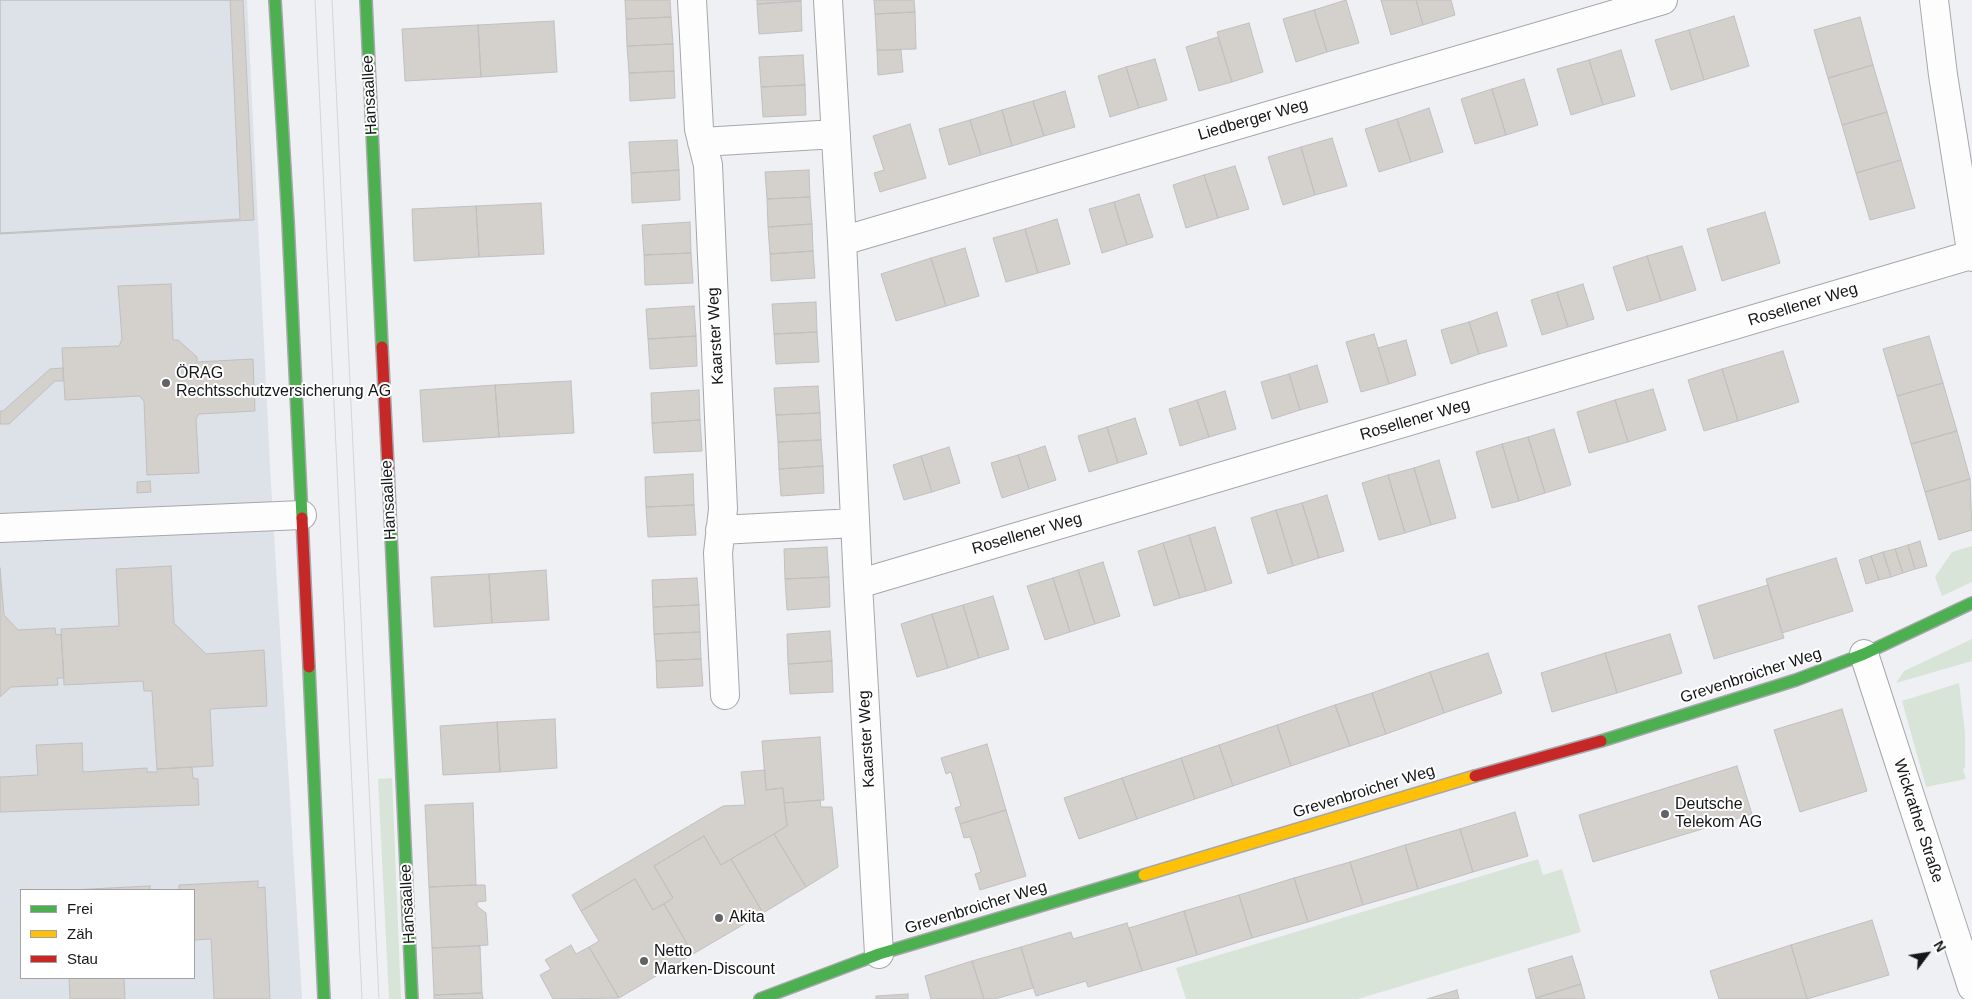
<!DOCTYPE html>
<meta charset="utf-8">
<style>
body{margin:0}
#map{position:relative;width:1972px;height:999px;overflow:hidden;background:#eff0f3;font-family:Arial,sans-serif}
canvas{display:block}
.legend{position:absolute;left:20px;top:889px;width:175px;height:90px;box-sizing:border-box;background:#fff;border:1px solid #a1a2a3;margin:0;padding:6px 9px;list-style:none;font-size:15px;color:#151618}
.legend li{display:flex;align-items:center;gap:10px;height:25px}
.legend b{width:25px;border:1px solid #a1a2a3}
.north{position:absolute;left:1902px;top:929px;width:50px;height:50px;-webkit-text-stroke:4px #fff;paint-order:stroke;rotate:59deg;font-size:14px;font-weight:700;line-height:20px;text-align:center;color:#151618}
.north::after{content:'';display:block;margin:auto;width:18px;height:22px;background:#151618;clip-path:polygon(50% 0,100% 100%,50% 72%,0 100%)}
</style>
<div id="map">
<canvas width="1972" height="999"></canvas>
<ul class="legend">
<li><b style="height:6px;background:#4caf50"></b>Frei</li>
<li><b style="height:6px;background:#ffc107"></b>Zäh</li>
<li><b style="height:6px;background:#c62828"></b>Stau</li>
</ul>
<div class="north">N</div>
</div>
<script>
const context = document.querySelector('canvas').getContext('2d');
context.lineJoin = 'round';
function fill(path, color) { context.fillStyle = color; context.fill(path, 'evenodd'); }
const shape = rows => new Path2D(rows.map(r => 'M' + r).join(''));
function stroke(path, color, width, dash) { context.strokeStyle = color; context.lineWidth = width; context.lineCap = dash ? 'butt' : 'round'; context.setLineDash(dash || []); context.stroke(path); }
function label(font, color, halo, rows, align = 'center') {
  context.font = font + ' Arial,sans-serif'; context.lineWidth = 4; context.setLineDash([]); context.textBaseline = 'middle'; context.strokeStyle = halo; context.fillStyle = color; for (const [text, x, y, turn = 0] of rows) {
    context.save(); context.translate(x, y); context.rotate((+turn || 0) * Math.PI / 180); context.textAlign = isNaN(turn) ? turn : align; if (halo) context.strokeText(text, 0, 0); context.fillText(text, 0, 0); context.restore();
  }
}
const built = shape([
 [0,0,247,0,270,467,302,999,0,999],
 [21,890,194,890,194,978,21,978]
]);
const green = shape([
 [1972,546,1972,582,1942,596,1935,577,1952,552],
 [1972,639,1972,661,1896,683,1904,671],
 [1959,683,1965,732,1965,768,1963,769,1966,779,1926,787,1902,701],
 [392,778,401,999,389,999,378,779],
 [1538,859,1543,875,1562,869,1581,932,1358,999,1186,999,1176,968]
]);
const building = shape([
 [0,0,243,0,254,220,0,234,0,0],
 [0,0,230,0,240,219,0,233,0,0],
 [625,0,670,0,671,17,626,19,625,0],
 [757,0,801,0,801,1,757,4,757,0],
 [874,0,914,0,915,12,875,14,874,0],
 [1346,0,1359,43,1327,52,1314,10,1346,0],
 [1381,0,1416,0,1423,25,1391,35,1381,0],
 [1416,0,1451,0,1455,15,1423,25,1416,0],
 [801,1,802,31,759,34,757,4,801,1],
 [1314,10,1327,52,1296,62,1283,19,1314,10],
 [915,12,916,49,877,50,875,14,915,12],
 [1734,16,1749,66,1704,80,1689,30,1734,16],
 [671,17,673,44,627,46,626,19,671,17],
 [1860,17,1873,65,1828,78,1814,30,1860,17],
 [554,21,557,72,481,77,478,25,554,21],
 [1249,23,1263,72,1232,82,1217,32,1249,23],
 [478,25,481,77,405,81,402,29,478,25],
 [1689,30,1704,80,1671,90,1655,40,1689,30],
 [1218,37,1232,82,1199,91,1186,47,1218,37],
 [673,44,674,71,629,73,627,46,673,44],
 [877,50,901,50,903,72,878,75,877,50],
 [1621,50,1635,96,1603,105,1589,60,1621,50],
 [803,55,805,85,761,87,759,57,803,55],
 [1155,59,1167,100,1139,108,1126,67,1155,59],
 [1589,60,1603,105,1571,115,1557,69,1589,60],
 [1873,65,1887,112,1842,125,1828,78,1873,65],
 [1126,67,1139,108,1110,117,1098,76,1126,67],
 [674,71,675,98,630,101,629,73,674,71],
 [1524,79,1538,125,1506,135,1492,89,1524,79],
 [805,85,806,115,763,117,761,87,805,85],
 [1492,89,1506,135,1475,144,1461,99,1492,89],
 [1065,91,1075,127,1044,136,1033,101,1065,91],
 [1033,101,1044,136,1012,146,1002,110,1033,101],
 [1429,108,1443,152,1411,162,1397,119,1429,108],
 [1002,110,1012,146,981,155,970,120,1002,110],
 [1887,112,1901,160,1856,173,1842,125,1887,112],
 [1397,119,1411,162,1379,172,1365,129,1397,119],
 [970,120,981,155,949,165,939,129,970,120],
 [910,124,926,178,880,192,874,173,884,170,873,136,910,124],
 [1332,138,1347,186,1315,195,1301,147,1332,138],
 [677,140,679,170,631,173,629,142,677,140],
 [1301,147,1315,195,1283,205,1268,157,1301,147],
 [1901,160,1915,208,1870,220,1856,173,1901,160],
 [1235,166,1249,209,1218,218,1204,175,1235,166],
 [679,170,680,200,632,203,631,173,679,170],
 [809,170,810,197,767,199,765,172,809,170],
 [1204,175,1218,218,1186,228,1173,185,1204,175],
 [1139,194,1153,237,1127,245,1114,202,1139,194],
 [810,197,812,224,768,227,767,199,810,197],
 [1114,202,1127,245,1102,253,1089,209,1114,202],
 [541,203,544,254,479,257,476,206,541,203],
 [476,206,479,257,414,261,412,209,476,206],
 [1765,212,1780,263,1722,281,1707,229,1765,212],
 [1057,219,1070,264,1038,273,1025,229,1057,219],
 [690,222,691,253,644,255,642,225,690,222],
 [812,224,813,251,770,254,768,227,812,224],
 [1025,229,1038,273,1006,282,993,238,1025,229],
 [1682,246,1696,290,1661,301,1647,256,1682,246],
 [965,248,979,296,946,306,931,258,965,248],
 [813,251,815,278,771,281,770,254,813,251],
 [691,253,693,283,645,285,644,255,691,253],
 [1647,256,1661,301,1627,311,1613,267,1647,256],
 [931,258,946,306,896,321,881,274,931,258],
 [171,284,173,340,178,340,197,357,197,362,253,359,255,411,199,414,196,419,199,473,147,475,144,401,139,396,65,400,62,348,119,346,122,339,118,286,171,284],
 [1583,284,1594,319,1568,327,1557,292,1583,284],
 [1557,292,1568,327,1542,335,1531,300,1557,292],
 [816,302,817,332,774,334,772,304,816,302],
 [694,306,696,336,648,339,646,309,694,306],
 [1497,312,1507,346,1479,354,1469,322,1497,312],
 [1469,322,1479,354,1451,364,1441,330,1469,322],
 [817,332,819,362,776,364,774,334,817,332],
 [1374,334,1389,384,1361,392,1346,342,1374,334],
 [696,336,697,366,650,369,648,339,696,336],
 [1929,336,1943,383,1897,396,1883,349,1929,336],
 [1406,340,1416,375,1389,384,1378,348,1406,340],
 [1783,351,1799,402,1738,421,1722,369,1783,351],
 [1317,365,1328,402,1300,410,1289,374,1317,365],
 [63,368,63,381,55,381,9,424,0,424,0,411,3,411,50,369,63,368],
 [1722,369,1738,421,1704,431,1688,380,1722,369],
 [1289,374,1300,410,1272,419,1261,382,1289,374],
 [571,381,574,433,499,437,495,385,571,381],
 [1943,383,1957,431,1911,444,1897,396,1943,383],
 [495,385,499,437,423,442,420,390,495,385],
 [818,386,820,413,776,415,774,388,818,386],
 [1653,389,1666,430,1628,442,1615,400,1653,389],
 [699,390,700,420,652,423,651,393,699,390],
 [1225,391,1236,429,1209,437,1197,400,1225,391],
 [1197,400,1209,437,1180,446,1169,409,1197,400],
 [1615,400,1628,442,1589,453,1577,412,1615,400],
 [820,413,821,440,778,442,776,415,820,413],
 [1135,418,1147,454,1118,463,1107,427,1135,418],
 [700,420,702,451,654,453,652,423,700,420],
 [1107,427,1118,463,1089,472,1078,436,1107,427],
 [1554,429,1571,485,1545,493,1528,437,1554,429],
 [1957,431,1970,479,1925,492,1911,444,1957,431],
 [1528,437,1545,493,1519,501,1502,444,1528,437],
 [821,440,823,466,779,469,778,442,821,440],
 [1502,444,1519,501,1492,508,1476,452,1502,444],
 [1045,446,1056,480,1029,489,1018,455,1045,446],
 [949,447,960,483,932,492,921,456,949,447],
 [1018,455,1029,489,1002,498,991,463,1018,455],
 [921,456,932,492,904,500,893,465,921,456],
 [1439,460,1456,518,1431,525,1414,468,1439,460],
 [823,466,824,493,781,496,779,469,823,466],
 [1414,468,1431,525,1405,533,1388,475,1414,468],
 [693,474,694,505,646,507,645,477,693,474],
 [1388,475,1405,533,1379,540,1362,483,1388,475],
 [1970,479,1972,530,1939,540,1925,492,1970,479],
 [150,481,151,492,137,493,137,482,150,481],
 [1327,495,1344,551,1319,558,1302,503,1327,495],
 [1302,503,1319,558,1293,566,1276,510,1302,503],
 [694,505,696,535,648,537,646,507,694,505],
 [1276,510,1293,566,1268,574,1251,518,1276,510],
 [1215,527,1232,583,1206,591,1189,535,1215,527],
 [1189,535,1206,591,1180,598,1163,543,1189,535],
 [1920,541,1927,566,1915,569,1908,545,1920,541],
 [1163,543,1180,598,1154,606,1138,551,1163,543],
 [1908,545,1915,569,1903,573,1895,549,1908,545],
 [827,547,829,577,785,579,784,549,827,547],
 [1895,549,1903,573,1891,577,1883,552,1895,549],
 [1883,552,1891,577,1879,580,1871,556,1883,552],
 [1871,556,1879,580,1866,584,1859,560,1871,556],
 [1836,558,1853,611,1782,633,1766,579,1836,558],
 [1103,562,1120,616,1095,624,1078,570,1103,562],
 [171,566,174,623,206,654,264,650,267,706,210,709,213,766,157,769,152,691,144,691,143,681,64,685,61,629,119,626,116,569,171,566],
 [0,568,4,615,18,630,55,628,56,635,61,634,64,678,57,678,58,685,11,687,0,697,0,568],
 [546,570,549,620,492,623,489,574,546,570],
 [1078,570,1095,624,1070,632,1053,578,1078,570],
 [489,574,492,623,434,627,431,577,489,574],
 [829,577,830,607,787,610,785,579,829,577],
 [697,578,699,605,653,607,652,580,697,578],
 [1053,578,1070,632,1045,640,1027,586,1053,578],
 [1768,585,1784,638,1714,659,1698,606,1768,585],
 [993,596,1009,649,979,658,963,605,993,596],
 [699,605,700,632,654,634,653,607,699,605],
 [963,605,979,658,948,668,932,614,963,605],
 [932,614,948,668,917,677,901,624,932,614],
 [830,631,832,661,788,664,787,634,830,631],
 [700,632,701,659,656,661,654,634,700,632],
 [1670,634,1682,673,1617,693,1605,653,1670,634],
 [1488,653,1502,693,1444,713,1430,672,1488,653],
 [1605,653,1617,693,1552,712,1541,673,1605,653],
 [701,659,703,686,657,688,656,661,701,659],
 [832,661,833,692,790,694,788,664,832,661],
 [1430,672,1444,713,1386,734,1372,693,1430,672],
 [1372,693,1386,734,1350,746,1335,705,1372,693],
 [1335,705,1350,746,1291,766,1277,725,1335,705],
 [1842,709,1867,791,1800,812,1774,730,1842,709],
 [555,719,557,768,500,772,497,722,555,719],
 [497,722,500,772,443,775,440,726,497,722],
 [1277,725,1291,766,1233,786,1219,745,1277,725],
 [820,737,824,800,784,803,783,788,766,790,762,741,820,737],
 [82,743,83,772,147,768,147,772,157,772,157,769,192,767,193,778,198,779,199,805,0,812,0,777,38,775,36,745,82,743],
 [987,744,1006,810,960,824,955,808,961,806,951,772,946,774,941,758,987,744],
 [1219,745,1233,786,1195,799,1181,758,1219,745],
 [1181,758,1195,799,1137,819,1122,778,1181,758],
 [1737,766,1752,814,1593,862,1579,815,1737,766],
 [765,770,766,790,783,788,787,826,721,865,704,836,654,866,673,898,653,910,635,879,581,911,572,895,723,806,745,805,741,772,765,770],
 [1122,778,1137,819,1079,839,1064,798,1122,778],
 [820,800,821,807,832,807,838,867,806,887,774,834,787,826,784,803,820,800],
 [473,803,476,885,429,887,425,805,473,803],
 [1006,810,1026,876,980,890,975,874,981,872,976,855,970,837,964,838,960,824,1006,810],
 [1515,812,1528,856,1473,872,1460,829,1515,812],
 [1460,829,1473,872,1418,889,1405,845,1460,829],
 [774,834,806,887,763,913,731,859,774,834],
 [704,836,721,865,731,859,763,913,693,954,664,904,673,898,654,866,704,836],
 [1405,845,1418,889,1363,905,1350,862,1405,845],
 [1350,862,1363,905,1308,922,1294,878,1350,862],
 [1294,878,1308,922,1252,938,1239,895,1294,878],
 [635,879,653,910,664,904,693,954,619,998,589,947,599,941,581,911,635,879],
 [258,881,258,888,265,887,270,999,214,999,211,939,194,940,194,890,179,890,179,885,258,881],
 [476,885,485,885,486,901,477,902,477,906,486,913,488,945,432,948,429,887,476,885],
 [150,886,150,890,71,890,150,886],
 [1239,895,1252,938,1197,955,1184,911,1239,895],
 [1184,911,1197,955,1142,971,1129,928,1184,911],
 [1872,920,1889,975,1807,999,1791,945,1872,920],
 [1127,923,1142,971,1088,987,1086,981,1036,996,1021,947,1071,932,1073,939,1127,923],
 [571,945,576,954,589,947,619,998,553,999,540,975,551,969,545,960,571,945],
 [1791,945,1807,999,1719,999,1710,971,1791,945],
 [480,946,482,993,434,995,432,948,480,946],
 [1021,947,1033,988,995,999,984,999,972,961,1021,947],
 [1572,956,1581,984,1536,998,1528,969,1572,956],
 [972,961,984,999,931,999,925,976,972,961],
 [69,978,124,978,125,999,70,999,69,978],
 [1581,984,1585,999,1536,999,1536,998,1581,984],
 [1457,990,1459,999,1427,999,1457,990],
 [482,993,483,999,434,999,434,995,482,993],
 [908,994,908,999,876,999,876,996,908,994]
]);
const street = shape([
 [692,0,699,129,708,165,723,509,718,553,725,695],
 [828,0,842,241,858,584,879,954],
 [1934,0,1943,75,1972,257],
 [702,142,836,134],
 [842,241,1663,0],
 [0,528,302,515],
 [720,530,855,523],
 [858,584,1971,255],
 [1864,654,1972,987]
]);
const fast = shape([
 [275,0,288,221,302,518],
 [366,0,382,347],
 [388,468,412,999],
 [309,667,324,999],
 [1601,741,1796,680,1864,654,1972,603],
 [760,999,879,954,1144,875]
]);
const slow = shape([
 [1144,875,1475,776]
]);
const jam = shape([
 [382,347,388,468],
 [302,518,309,667],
 [1475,776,1601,741]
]);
const tram = shape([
 [315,0,362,999],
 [332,0,379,999]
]);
const markers = [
 [166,383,5,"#616265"],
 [1665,814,5,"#616265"],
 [719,918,5,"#616265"],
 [644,961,5,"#616265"]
];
const streetNames = [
 ["Hansaallee",370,95,-93],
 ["Liedberger Weg",1253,120,-16],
 ["Rosellener Weg",1803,305,-17],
 ["Kaarster Weg",716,336,-93],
 ["Rosellener Weg",1415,420,-16],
 ["Hansaallee",389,500,-93],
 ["Rosellener Weg",1027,534,-16],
 ["Grevenbroicher Weg",1751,676,-18],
 ["Kaarster Weg",867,739,-93],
 ["Grevenbroicher Weg",1364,792,-17],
 ["Wickrather Straße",1918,821,72],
 ["Hansaallee",408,904,-93],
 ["Grevenbroicher Weg",976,908,-17]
];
const poiNames = [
 ["ÖRAG",176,374],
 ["Rechtsschutzversicherung AG",176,392],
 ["Deutsche",1675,805],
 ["Telekom AG",1675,823],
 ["Akita",729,918],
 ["Netto",654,952],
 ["Marken-Discount",654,970]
];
fill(built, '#dde1e8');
fill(green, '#d9e4d9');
fill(building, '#d4d0cc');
stroke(building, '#c0c0c1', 1);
stroke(street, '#a6a7aa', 30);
stroke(fast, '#a6a7aa', 14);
stroke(slow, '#a6a7aa', 14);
stroke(jam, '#a6a7aa', 14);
stroke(street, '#fdfdfd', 28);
stroke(fast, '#4caf50', 11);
stroke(slow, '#ffc107', 11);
stroke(jam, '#c62828', 11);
stroke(tram, '#d5d5d5', 1);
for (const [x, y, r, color] of markers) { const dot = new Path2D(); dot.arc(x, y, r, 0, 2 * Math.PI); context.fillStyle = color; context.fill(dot); stroke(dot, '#fff', 2); }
label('16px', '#151618', '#fff', streetNames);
label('16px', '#151618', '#fff', poiNames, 'left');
</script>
